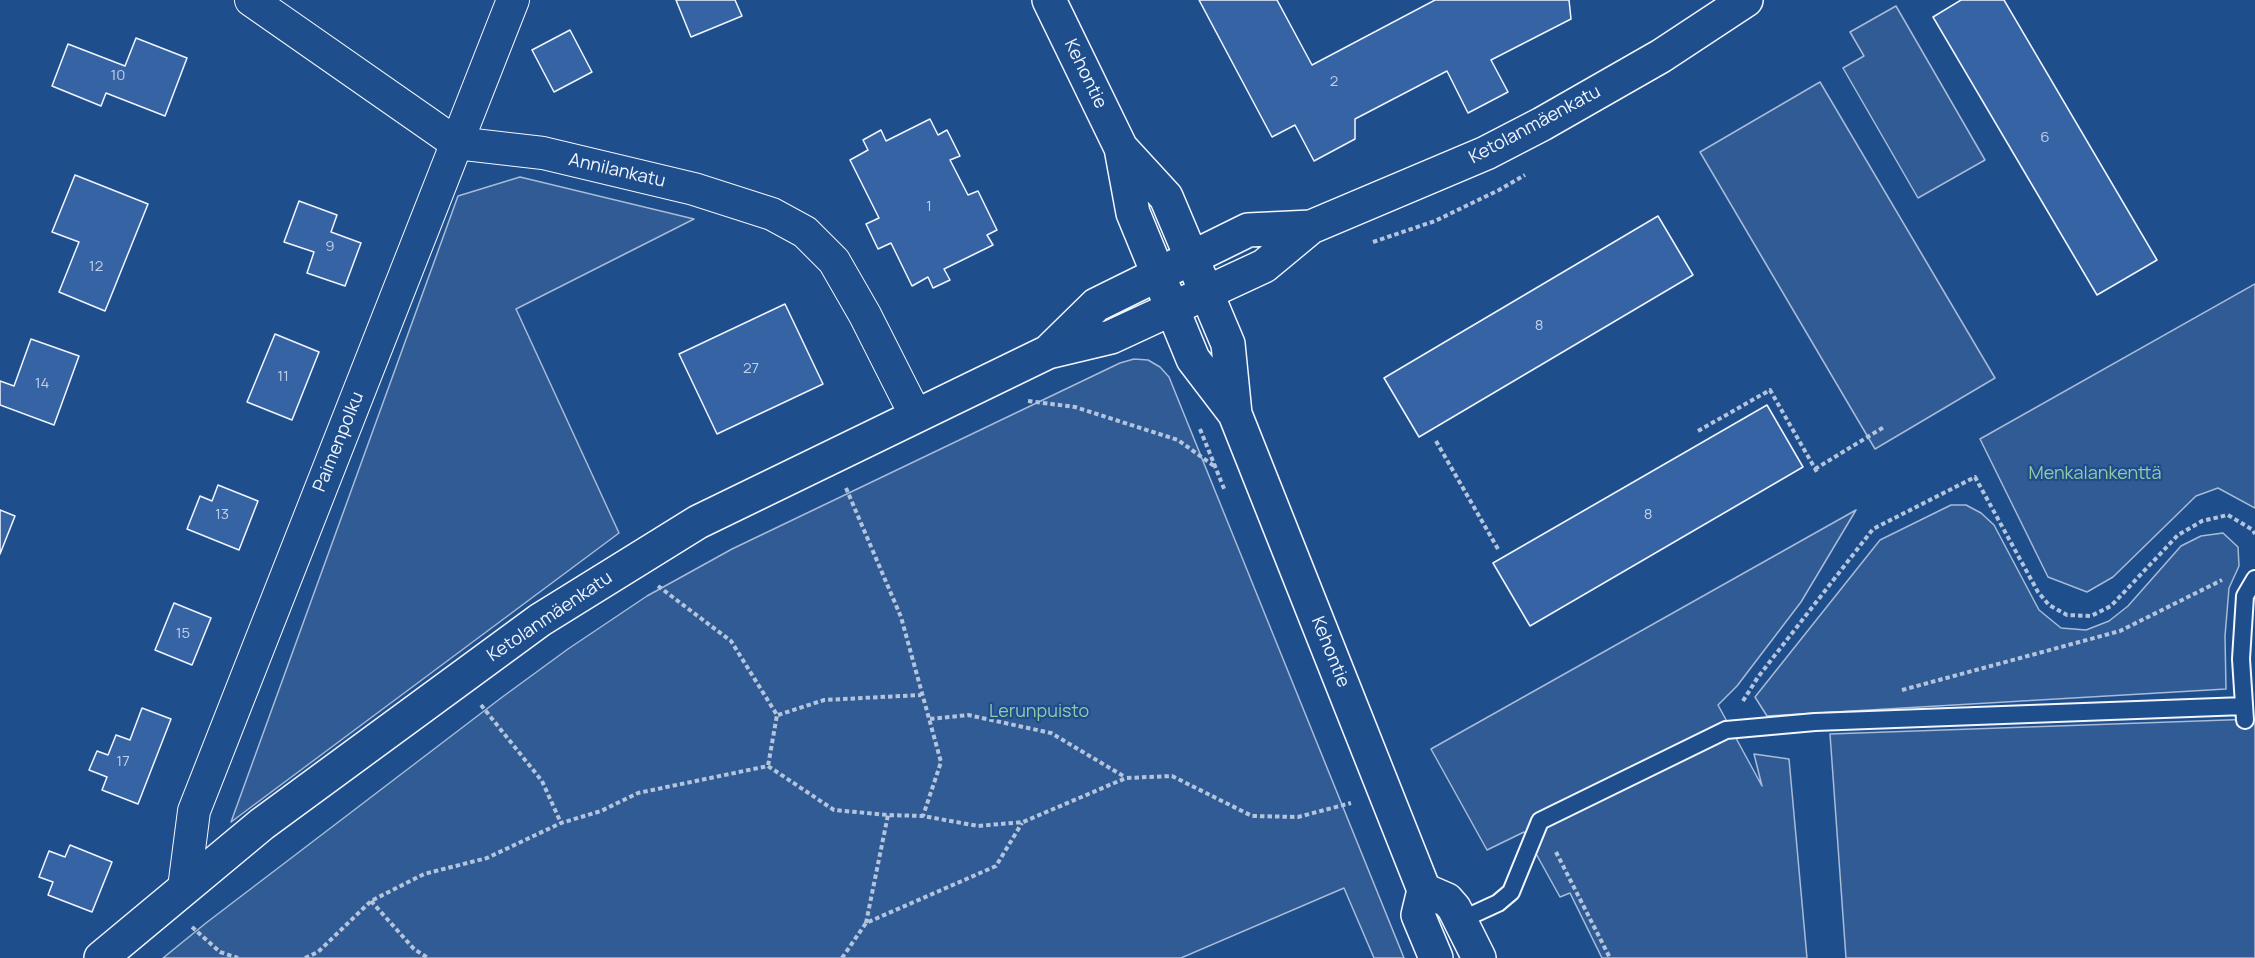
<!DOCTYPE html>
<meta charset="utf-8">
<style>
body{margin:0}
canvas{display:block;background:#1f4e8c}
</style>
<canvas width="2255" height="958"></canvas>
<script>
const context = document.querySelector('canvas').getContext('2d');
context.lineJoin = 'round';
function fill(path, color) { context.fillStyle = color; context.fill(path, 'evenodd'); }
const shape = rows => new Path2D(rows.map(r => 'M' + r).join(''));
function stroke(path, color, width, dash) { context.strokeStyle = color; context.lineWidth = width; context.lineCap = dash ? 'butt' : 'round'; context.setLineDash(dash || []); context.stroke(path); }
function label(font, color, halo, rows, align = 'center') {
  context.font = font + ' Manrope,sans-serif'; context.lineWidth = 4.5; context.setLineDash([]); context.textBaseline = 'middle'; context.strokeStyle = halo; context.fillStyle = color; for (const [text, x, y, turn = 0] of rows) {
    context.save(); context.translate(x, y); context.rotate((+turn || 0) * Math.PI / 180); context.textAlign = isNaN(turn) ? turn : align; if (halo) context.strokeText(text, 0, 0); context.fillText(text, 0, 0); context.restore();
  }
}
const built = shape([
 [1896,6,1985,160,1918,198,1843,68,1864,56,1850,32,1896,6],
 [1820,82,1995,378,1875,449,1700,152,1820,82],
 [520,177,694,219,516,309,619,533,231,822,458,196,520,177],
 [2255,284,2255,508,2218,488,2196,496,2113,577,2087,592,2048,577,1980,439,2255,284],
 [1134,359,1148,360,1160,367,1169,377,1404,958,1374,958,1344,888,1181,958,163,958,206,923,501,698,568,649,647,596,732,549,1120,363,1134,359],
 [1951,505,1966,505,1981,513,1994,525,2039,610,2061,628,2086,630,2109,621,2128,606,2181,546,2201,536,2223,533,2238,547,2239,566,2229,588,2225,636,2226,689,1767,716,1755,697,1880,540,1951,505],
 [1856,510,1801,602,1737,686,1718,705,1762,786,1754,754,1789,759,1807,958,1602,958,1570,893,1560,897,1524,832,1487,850,1431,749,1856,510],
 [2255,719,2255,958,1846,958,1830,734,2255,719]
]);
const building = shape([
 [676,0,735,0,742,16,691,37,676,0],
 [1199,0,1277,0,1312,65,1435,0,1569,0,1571,19,1491,60,1508,92,1468,113,1447,71,1355,119,1355,139,1314,161,1295,125,1272,137,1199,0],
 [1961,0,2004,0,2157,260,2097,295,1933,17,1961,0],
 [570,30,592,72,554,92,532,50,570,30],
 [136,38,187,58,165,116,106,93,101,106,52,86,68,44,125,66,136,38],
 [930,119,938,135,947,130,960,156,950,160,968,195,978,191,997,230,987,235,993,245,944,269,950,280,933,288,928,277,912,286,891,243,878,249,866,224,879,218,850,160,868,150,863,140,881,130,886,141,930,119],
 [75,175,148,204,105,311,59,292,79,242,52,232,75,175],
 [299,201,337,215,331,232,361,243,345,286,307,273,314,252,284,242,299,201],
 [1658,216,1693,275,1419,437,1384,378,1658,216],
 [785,304,823,384,717,434,679,354,785,304],
 [275,334,319,352,292,420,247,402,275,334],
 [31,339,79,356,54,425,0,405,0,381,14,386,31,339],
 [1767,405,1803,467,1530,626,1493,563,1767,405],
 [218,485,258,501,239,550,187,529,200,496,212,501,218,485],
 [0,510,15,516,0,554,0,510],
 [174,603,211,618,192,665,155,650,174,603],
 [142,708,171,719,138,804,102,790,107,777,89,770,97,751,108,755,116,735,130,740,142,708],
 [70,845,112,862,92,912,48,895,53,882,39,877,49,851,65,857,70,845]
]);
const path = shape([
 [1373,242,1435,221,1499,190,1525,175],
 [1028,401,1075,407,1178,440,1214,466],
 [1200,429,1225,491],
 [1698,431,1770,390,1817,472],
 [1436,441,1498,549],
 [1815,469,1884,427],
 [846,488,901,617,941,762,923,816],
 [658,586,731,641,777,715,768,766],
 [1902,690,2120,631,2222,580],
 [1743,701,1758,677,1873,529,1975,477,2038,592,2049,605,2067,615,2091,616,2111,606,2178,535,2202,521,2228,515,2253,530,2255,534],
 [481,705,542,781,561,823],
 [778,715,824,700,921,695],
 [930,719,968,715,1051,733,1125,777],
 [1556,852,1610,958],
 [371,901,414,949,428,958],
 [866,923,888,815],
 [192,927,220,952,238,958],
 [305,958,318,952,371,901,424,874,487,858,561,823,601,811,638,793,768,766,834,810,888,815,923,816,978,826,1023,822,1126,778,1172,776,1252,816,1298,817,1351,803],
 [842,958,866,923,996,866,1022,823]
]);
const lane = shape([
 [2245,720,2241,659,2245,596,2255,579],
 [1461,920,1498,903,1511,892,1540,821,1726,730,1815,722,2244,706]
]);
const street = shape([
 [251,0,456,143,543,153,694,189,772,214,805,232,834,261,865,315,916,416],
 [184,888,194,811,513,0]
]);
const secondary = shape([
 [1049,0,1121,148,1133,213,1193,359,1235,414],
 [1121,148,1166,197,1228,344,1235,414,1424,890,1418,915,1436,958],
 [1048,352,1096,305,1248,230,1311,227],
 [1424,890,1447,900,1454,908,1479,958],
 [101,958,262,824,540,620,698,522,1048,352,1111,337,1264,266,1311,227,1486,153,1542,124,1661,56,1746,0]
]);
const numberNames = [
 ["10",118,76],
 ["2",1334,82],
 ["6",2045,138],
 ["1",929,207],
 ["9",330,247],
 ["12",96,267],
 ["8",1539,326],
 ["27",751,369],
 ["11",283,377],
 ["14",42,384],
 ["13",222,515],
 ["8",1648,515],
 ["15",183,634],
 ["17",123,762]
];
const streetNames = [
 ["Kehontie",1085,74,64],
 ["Ketolanmäenkatu",1535,125,-28],
 ["Annilankatu",617,171,13],
 ["Paimenpolku",339,442,-68],
 ["Ketolanmäenkatu",550,617,-34],
 ["Kehontie",1330,652,68]
];
const parkNames = [
 ["Menkalankenttä",2095,474],
 ["Lerunpuisto",1039,712]
];
fill(built, '#305b95');
stroke(built, '#a8bbd7', 1.5);
fill(building, '#3563a3');
stroke(building, '#f2f6ff', 1.5);
stroke(lane, '#f2f6ff', 20);
stroke(street, '#f2f6ff', 34);
stroke(secondary, '#f2f6ff', 36);
stroke(path, '#b3c4dc', 4, [4.5, 3]);
stroke(lane, '#1f4e8c', 16);
stroke(street, '#1f4e8c', 32);
stroke(secondary, '#1f4e8c', 33);
label('15px', '#c3d1e8', null, numberNames);
label('18px', '#f2f6ff', '#1f4e8c', streetNames);
label('18px', '#97c8a6', '#1f4e8c', parkNames);
</script>
